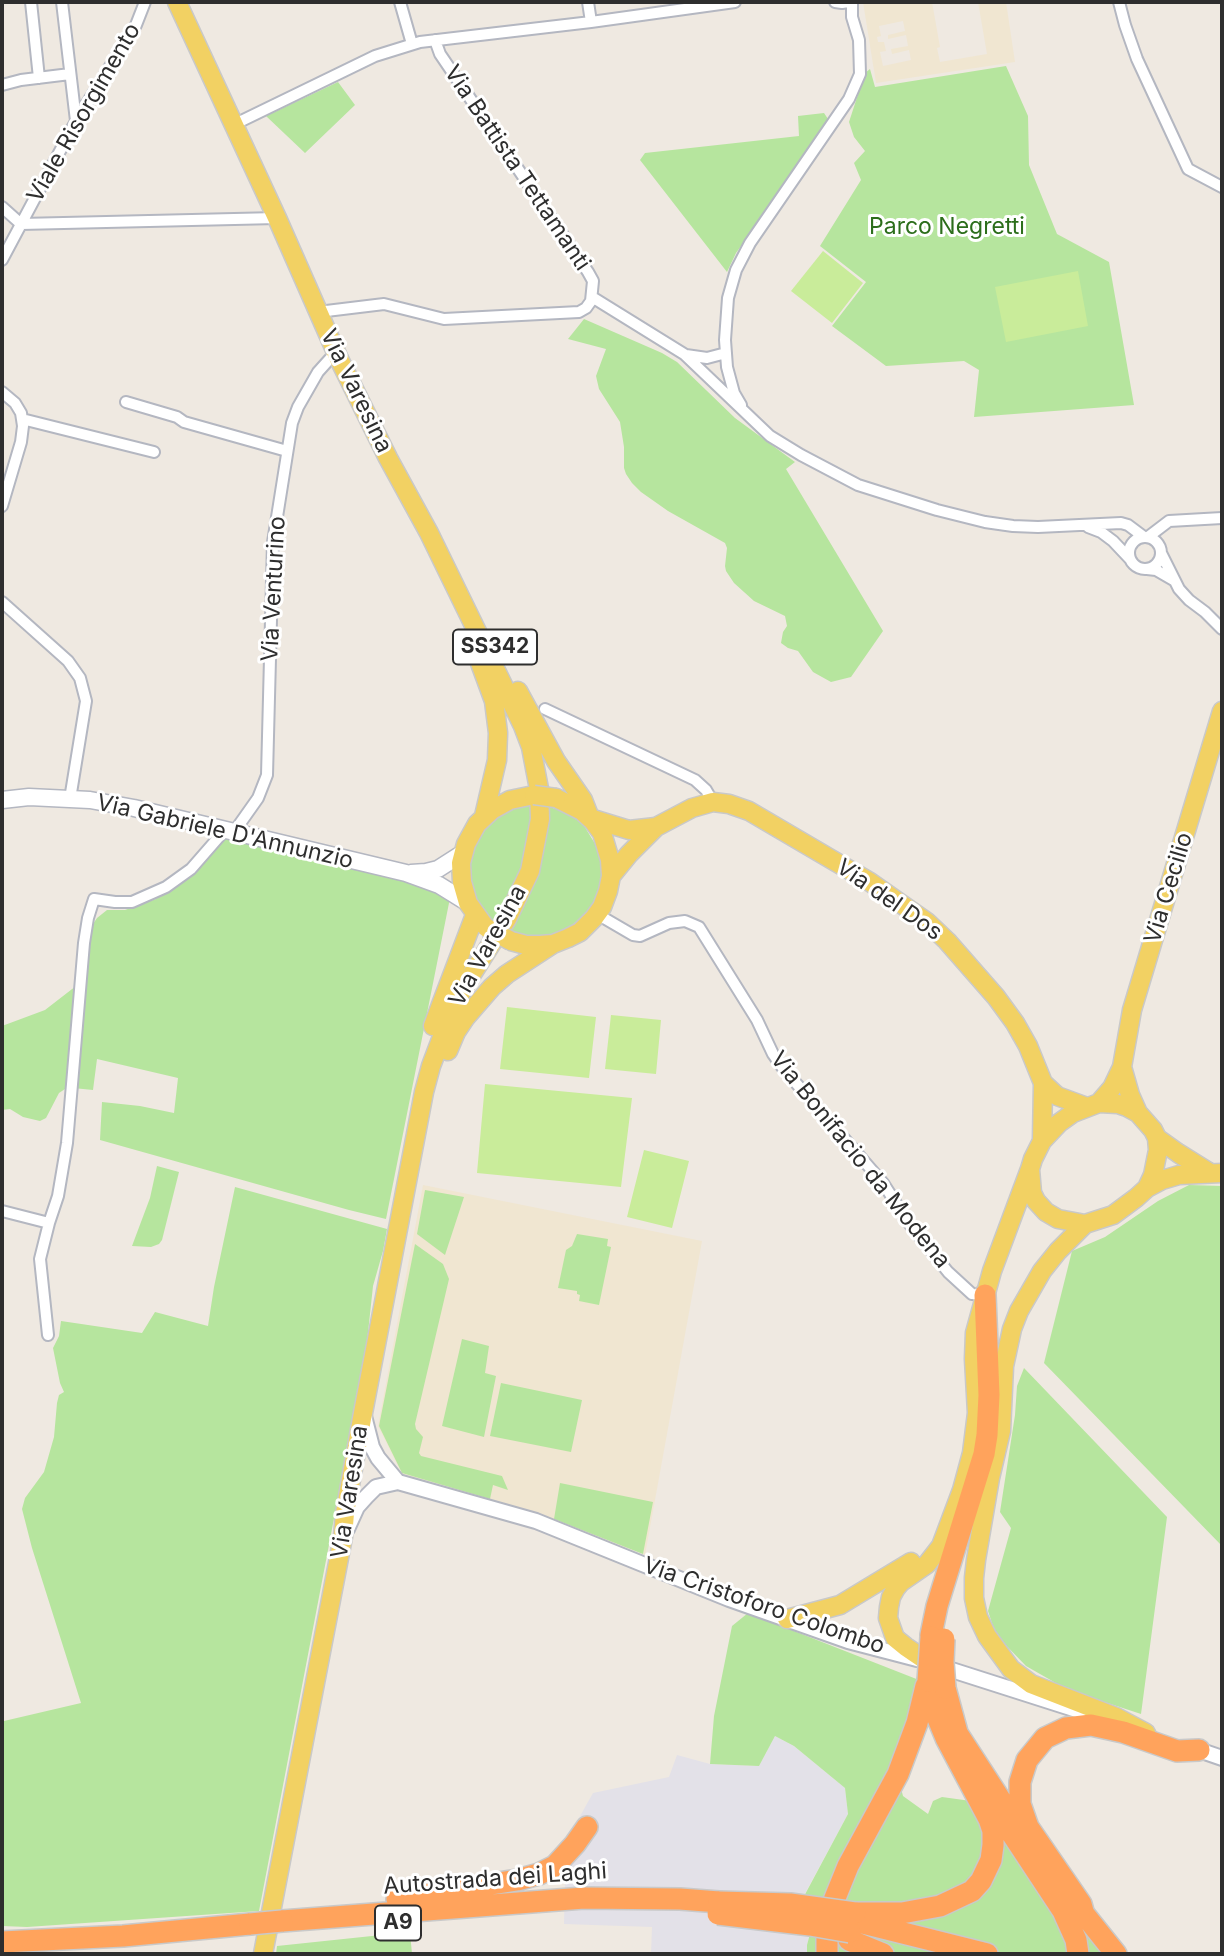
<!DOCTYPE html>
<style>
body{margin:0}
#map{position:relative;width:1224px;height:1956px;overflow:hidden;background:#efe9e1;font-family:Inter,sans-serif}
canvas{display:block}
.frame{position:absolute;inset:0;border:4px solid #2e2e2e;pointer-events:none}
</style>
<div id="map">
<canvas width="1224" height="1956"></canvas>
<div class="frame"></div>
</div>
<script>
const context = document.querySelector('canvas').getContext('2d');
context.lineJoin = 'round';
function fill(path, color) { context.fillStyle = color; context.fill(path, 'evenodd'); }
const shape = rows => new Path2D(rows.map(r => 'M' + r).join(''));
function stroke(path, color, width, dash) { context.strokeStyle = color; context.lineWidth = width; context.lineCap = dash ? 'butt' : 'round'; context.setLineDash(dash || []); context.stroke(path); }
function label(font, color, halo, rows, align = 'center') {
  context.font = font + ' Inter,sans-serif'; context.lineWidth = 6; context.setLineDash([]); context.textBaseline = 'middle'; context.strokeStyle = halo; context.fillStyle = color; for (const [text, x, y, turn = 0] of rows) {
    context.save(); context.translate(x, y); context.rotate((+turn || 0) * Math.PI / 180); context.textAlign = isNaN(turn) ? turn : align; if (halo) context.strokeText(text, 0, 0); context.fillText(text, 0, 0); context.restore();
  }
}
const industrial = shape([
 [775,1736,794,1746,845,1788,848,1814,802,1899,818,1903,807,1945,807,1954,651,1954,652,1927,564,1924,566,1841,593,1793,669,1777,677,1755,710,1764,759,1766]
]);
const education = shape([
 [863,2,932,2,940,47,937,48,940,62,987,54,978,2,1006,2,1015,62,876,83],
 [903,21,905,31,888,35,888,39,906,35,908,46,891,49,892,54,909,50,911,60,883,66,880,52,886,51,884,42,878,42,877,37,881,36,879,26],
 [423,1185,702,1241,645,1555,552,1519,402,1474,378,1426]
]);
const green = shape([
 [1006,66,1028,116,1029,165,1057,234,1109,262,1134,405,974,417,979,370,964,361,886,366,832,326,866,282,820,246,861,180,854,163,865,151,854,137,849,122,865,73,870,69,875,87],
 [338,82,355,105,305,153,266,116],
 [824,113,830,122,736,253,727,272,640,160,645,153,799,136,798,116],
 [584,319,662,353,677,362,735,418,795,462,786,469,883,631,851,677,831,682,813,672,798,651,788,648,781,643,783,632,787,626,785,616,754,601,734,583,726,571,725,566,727,548,725,543,668,511,641,492,632,483,626,474,624,468,624,447,620,422,599,389,596,376,606,349,568,339],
 [522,804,534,804,524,869,496,925,476,902,469,885,468,861,477,836,502,811],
 [546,806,563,811,583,824,597,847,601,860,601,877,598,894,591,908,568,929,553,936,523,936,507,931],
 [224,837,409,881,450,898,386,1219,349,1210,100,1140,102,1102,140,1106,174,1113,178,1078,97,1059,93,1090,73,1088,89,943,93,924,97,918,107,910,125,910,156,899,174,887],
 [76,986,70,1088,65,1089,59,1093,46,1118,40,1121,23,1117,10,1109,2,1110,2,1026,45,1010],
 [157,1166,179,1172,162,1240,159,1244,151,1247,132,1246,150,1198],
 [1189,1185,1222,1186,1222,1546,1044,1363,1072,1251,1105,1237,1158,1201],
 [235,1187,387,1229,383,1251,373,1286,366,1351,259,1911,27,1927,2,1926,2,1715,4,1721,81,1703,32,1548,22,1509,25,1498,44,1472,54,1437,57,1403,59,1395,64,1392,60,1383,53,1348,59,1336,61,1321,142,1333,155,1312,208,1326,214,1287],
 [425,1190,464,1197,445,1255,417,1234],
 [577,1234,608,1239,607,1246,611,1247,599,1305,579,1301,580,1295,577,1294,577,1291,558,1288,566,1250,572,1246],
 [415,1244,443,1264,449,1279,415,1424,416,1429,423,1437,419,1453,421,1456,502,1476,508,1490,493,1485,490,1499,402,1473,379,1426],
 [462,1339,489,1346,485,1373,496,1376,484,1437,442,1426],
 [1024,1368,1167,1517,1141,1714,1068,1690,1026,1666,996,1635,988,1611,1011,1528,1000,1512,1015,1415,1017,1386],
 [501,1383,582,1400,571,1452,490,1436],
 [560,1483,653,1502,643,1554,554,1519],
 [748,1613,919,1680,895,1765,903,1796,928,1814,933,1801,942,1797,971,1801,1108,1954,1018,1954,1013,1953,1012,1954,807,1954,807,1945,818,1904,802,1900,848,1814,845,1788,794,1746,775,1736,759,1766,710,1764,714,1716,732,1626],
 [410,1932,412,1954,276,1954,277,1946]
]);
const pitch = shape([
 [823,251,863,283,832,323,791,291],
 [1078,271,1088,326,1006,342,995,287],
 [507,1007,596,1017,589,1078,500,1069],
 [611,1015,661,1020,656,1074,605,1069],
 [485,1084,632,1098,621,1187,477,1173],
 [644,1150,689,1161,672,1228,627,1217]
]);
const minor = shape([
 [31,2,39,78],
 [62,2,76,121],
 [400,2,412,44],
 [588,2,591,22],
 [835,2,842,3,848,2],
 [1119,2,1125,25,1137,59,1188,169,1222,187],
 [2,85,21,80,70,74],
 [233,125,375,56,420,42,591,22,735,2],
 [2,207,21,224],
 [21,224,277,218],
 [2,260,76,121,136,25,145,2],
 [592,297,684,354,770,436,801,455,858,485,937,510,985,522,1013,526,1038,527,1121,523,1128,525,1144,537],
 [318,312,384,304,444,319,579,312,586,308,591,301,593,281,588,272,440,54,435,40],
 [686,355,707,358,726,353],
 [2,392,15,403,21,413,23,426,21,442,2,506],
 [126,402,177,417,184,422,287,451],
 [741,405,734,393,727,367,725,340,728,298,736,270,750,243,849,99,860,74,859,40,852,17,852,2],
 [22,419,154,452],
 [1088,527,1101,532,1113,541,1130,559],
 [1148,537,1169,521,1222,518],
 '1129 553a16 16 0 1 1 32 0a16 16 0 1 1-32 0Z',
 [1147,569,1156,570,1175,581,1161,553],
 [1175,581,1179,589,1189,600,1205,612,1222,629],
 [2,602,68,661,80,678,86,701,70,799],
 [545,709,695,780,706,790,713,802],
 [234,832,258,798,267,775,273,542,292,423,298,407,318,372,336,352],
 [597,914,633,935,640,936,669,923,685,921,699,927,757,1020,773,1054,782,1067,883,1183,908,1222,948,1272,972,1294,985,1295],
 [2,1211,49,1223,58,1196,67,1143,84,943,88,918,94,899,115,902,132,902,166,887,191,869,225,830],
 [48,1335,40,1259,49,1223]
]);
const tertiary = shape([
 [364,1416,372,1447,378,1458,398,1482],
 [347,1529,357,1507,366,1497,376,1487,398,1482,536,1521,729,1599,848,1641,917,1659],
 [936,1665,1080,1711],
 [1193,1748,1222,1758]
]);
const secondary = shape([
 [2,800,29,797,90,800,134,808,406,873,439,885,468,903],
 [411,873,426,872,438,869,463,853]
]);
const primary = shape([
 [177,2,277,218,339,359,388,458,429,533,523,726,531,747,539,789,540,819,530,871,507,919,465,985,451,1013,431,1066,424,1092,363,1413,345,1513,343,1537,263,1954],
 [480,663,494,701,498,733,497,760,484,816],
 [518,691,556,761,583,800,590,818],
 [590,818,629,830,656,827],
 [611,876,629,854,656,827,692,808,713,802,729,804,749,811,870,882,927,922,947,941,996,997,1015,1023,1028,1046,1043,1083,1042,1141],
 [483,924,468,903,462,882,461,863,466,844,477,824,492,810,510,800,534,795],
 [511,941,526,945,540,945,553,944,568,938,580,932,594,918,602,907,608,891,611,876,610,860,602,833,593,821,582,811,556,798],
 [433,1026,475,915],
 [448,1051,456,1032,466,1017,492,987,507,974,553,944],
 [1122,1067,1130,1095,1138,1113],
 [1043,1083,1057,1096,1087,1107],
 [1099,1103,1112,1088,1122,1067,1132,1010,1222,711],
 [1099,1103,1118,1104,1127,1107,1138,1113,1153,1130,1157,1138,1158,1150,1153,1175,1147,1188,1136,1198,1113,1215,1085,1224,1058,1219,1046,1212,1036,1201,1032,1193,1030,1169,1033,1159,1042,1141,1059,1123,1073,1113,1099,1103],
 [1157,1138,1178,1153,1210,1173],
 [1147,1188,1162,1180,1179,1175,1222,1173],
 [1085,1224,1058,1251,1042,1271,1019,1311,1012,1329,1004,1366,1001,1431,990,1478,976,1560,974,1578,974,1598,978,1617,987,1636,1011,1669,1031,1684,1116,1717,1146,1733],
 [787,1619,840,1605,911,1562],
 [928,1662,906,1647,895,1638,888,1618,889,1607,891,1597,896,1588,901,1582,927,1564,941,1546,962,1490,972,1453,977,1413,974,1359,975,1333,992,1271,1030,1169]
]);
const motorway = shape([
 [931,1635,937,1606,984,1454,987,1435,989,1395,985,1295],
 [945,1688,958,1736],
 [957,1733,1007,1810],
 [991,1802,1063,1911,1076,1940,1078,1954],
 [397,1899,517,1880,539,1874,555,1866,575,1844,587,1827],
 [1076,1904,1116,1954],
 [855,1913,902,1913,940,1906,972,1891,981,1881,991,1860,993,1845,993,1831,989,1819,946,1738,936,1714,928,1681],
 [1084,1915,1081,1904,1028,1827,1020,1804,1020,1782,1027,1760,1045,1738,1066,1728,1091,1725,1123,1732,1177,1751,1199,1750],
 [282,1921,584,1898,680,1899,719,1902],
 [863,1923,987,1954],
 [849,1940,883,1954],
 [2,1942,123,1936,250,1924],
 [827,1954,827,1924,833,1903,848,1866,898,1774,917,1723,926,1686]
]);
const primaryBridge = shape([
 [534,795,556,798],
 [487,928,511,941]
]);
const motorwayBridge = shape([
 [944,1639,943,1662,945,1688],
 [928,1681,931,1637],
 [719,1902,790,1904,855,1913],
 [718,1914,810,1925,850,1932],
 [250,1924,282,1921]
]);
const shields = [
 [495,647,84],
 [398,1923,46]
];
const shieldNames = [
 ["SS342",495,647],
 ["A9",398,1923]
];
const streetNames = [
 ["Viale Risorgimento",84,113,-60],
 ["Via Battista Tettamanti",517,168,56],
 ["Via Varesina",356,391,64],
 ["Via Venturino",274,589,-87],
 ["Via Gabriele D'Annunzio",225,832,13],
 ["Via Cecilio",1169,888,-73],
 ["Via del Dos",889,900,35],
 ["Via Varesina",488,946,-61],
 ["Via Bonifacio da Modena",860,1160,51],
 ["Via Varesina",350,1492,-81],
 ["Via Cristoforo Colombo",764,1606,19],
 ["Autostrada dei Laghi",495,1879,-4]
];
const parkNames = [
 ["Parco Negretti",947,227]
];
fill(industrial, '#e3e1e8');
fill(education, '#f0e6d1');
fill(green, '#b6e59e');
fill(pitch, '#c9ec9a');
stroke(minor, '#b4b7c1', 14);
stroke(tertiary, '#b4b7c1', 18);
stroke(secondary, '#b4b7c1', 19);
stroke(primary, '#c9c9c9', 21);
stroke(motorway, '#c9c9c9', 24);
stroke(minor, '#fff', 10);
stroke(tertiary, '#fff', 14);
stroke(secondary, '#fff', 16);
stroke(primary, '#f2d163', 18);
stroke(motorway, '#ffa35c', 21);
stroke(primaryBridge, '#c9c9c9', 21, []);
stroke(motorwayBridge, '#c9c9c9', 24, []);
stroke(primaryBridge, '#f2d163', 18);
stroke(motorwayBridge, '#ffa35c', 21);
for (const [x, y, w] of shields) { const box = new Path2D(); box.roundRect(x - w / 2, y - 17.5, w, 35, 5); context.fillStyle = '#fff'; context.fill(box); stroke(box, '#2e2e2e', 2); }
label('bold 21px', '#2e2e2e', null, shieldNames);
label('23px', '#2e2e2e', '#fff', streetNames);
label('23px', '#2c6e1b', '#fff', parkNames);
</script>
